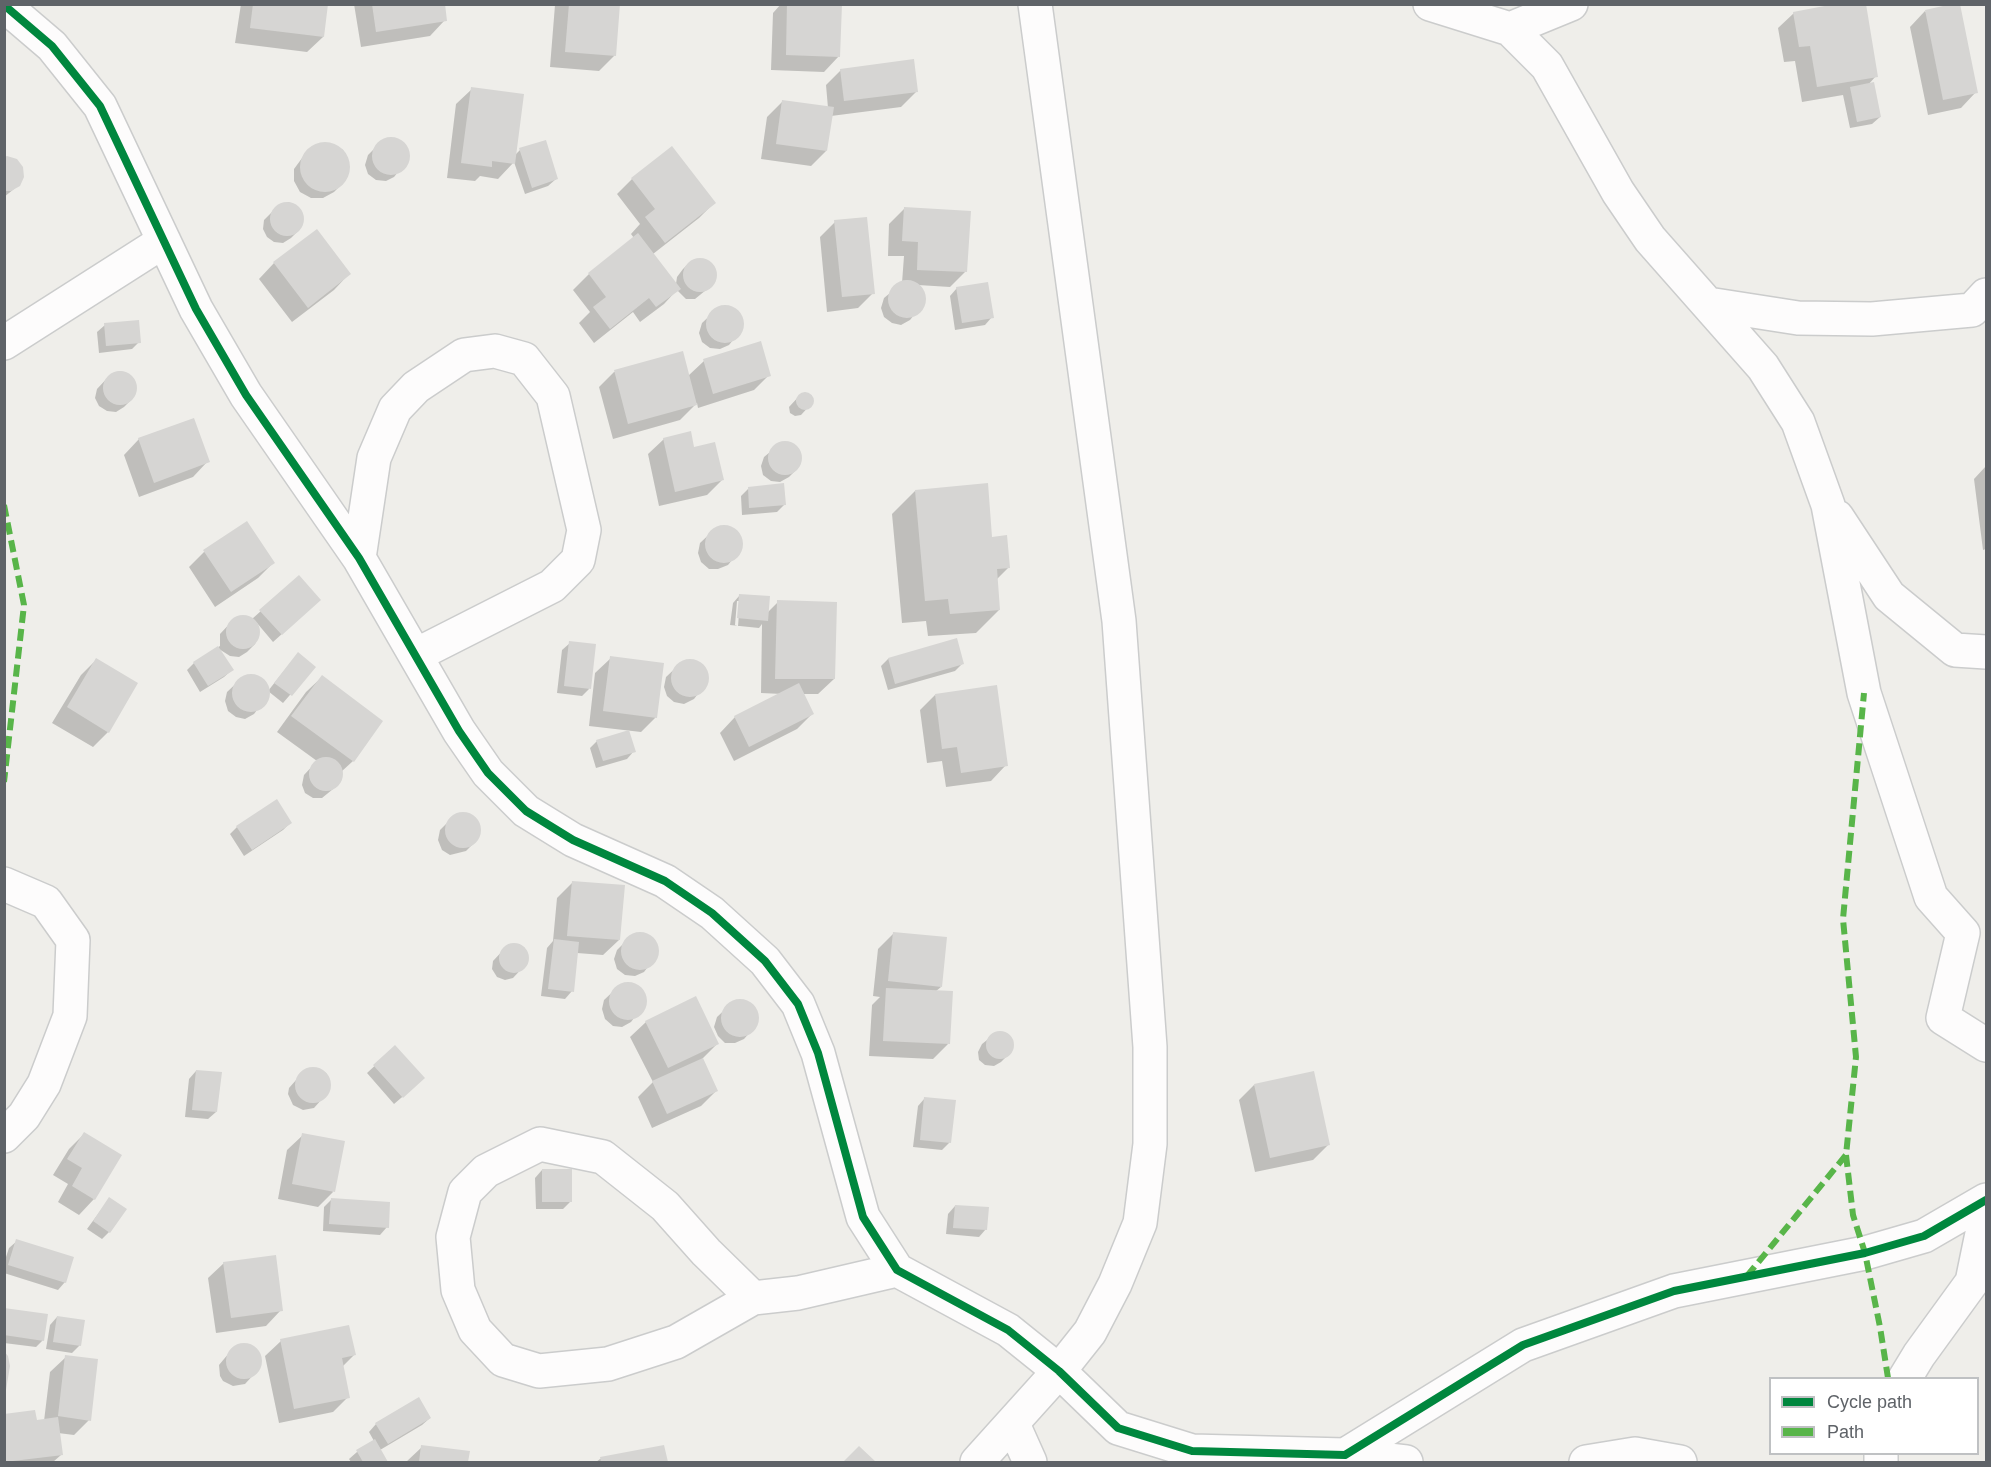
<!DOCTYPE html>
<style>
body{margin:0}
#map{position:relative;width:1991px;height:1467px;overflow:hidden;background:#efeeea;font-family:Arial,sans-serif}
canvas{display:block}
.frame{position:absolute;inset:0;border:6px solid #5f6368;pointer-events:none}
.legend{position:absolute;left:1769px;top:1377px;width:210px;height:78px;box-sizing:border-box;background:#fff;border:2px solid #bfc1c3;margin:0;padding:8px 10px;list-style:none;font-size:18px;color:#5f6368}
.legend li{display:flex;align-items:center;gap:12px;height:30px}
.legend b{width:30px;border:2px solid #bfc1c3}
</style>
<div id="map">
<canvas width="1991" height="1467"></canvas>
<div class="frame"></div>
<ul class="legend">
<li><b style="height:8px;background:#00873e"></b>Cycle path</li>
<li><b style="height:8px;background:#58b549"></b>Path</li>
</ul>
</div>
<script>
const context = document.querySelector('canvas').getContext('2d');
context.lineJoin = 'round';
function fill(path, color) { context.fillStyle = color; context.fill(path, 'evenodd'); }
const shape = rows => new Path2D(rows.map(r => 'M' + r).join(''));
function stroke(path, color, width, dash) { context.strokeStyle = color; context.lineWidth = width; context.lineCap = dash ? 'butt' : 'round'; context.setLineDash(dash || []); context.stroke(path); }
const shadow = shape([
 [241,4,327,4,323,37,307,52,235,43],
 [354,4,443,4,445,20,430,36,361,47],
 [619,4,615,55,599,71,550,67,555,5],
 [781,4,840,4,839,56,824,72,771,70,773,13],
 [1925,11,1976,92,1961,108,1928,115,1910,27],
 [1794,13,1876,76,1868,85,1880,117,1872,124,1850,128,1843,95,1802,102,1795,61,1784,62,1778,28],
 [841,70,917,91,901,107,831,116,826,151,811,166,761,159,767,117,782,102,828,108,826,85],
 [472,89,515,155,520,150,556,179,548,186,525,194,514,162,498,179,480,176,475,181,447,178,456,104],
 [393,138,402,142,407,150,408,160,394,177,386,181,376,180,368,174,365,165,368,155,383,140],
 [320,144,332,144,343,150,348,161,348,173,342,184,334,192,323,198,311,198,300,192,294,181,294,169,308,150],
 [672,148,714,203,699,218,653,254,676,284,677,277,683,269,691,261,700,259,708,262,715,269,715,278,711,286,695,299,686,299,677,290,664,304,640,322,633,312,594,343,579,323,590,312,573,290,589,274,634,238,631,234,640,224,617,194,632,179],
 [4,158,19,185,4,197],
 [288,202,296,205,302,212,303,221,299,230,291,238,283,243,274,242,267,237,263,229,264,220,279,205],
 [904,209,966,271,950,287,918,285,923,293,924,303,910,320,901,325,892,323,884,317,881,308,884,298,902,283,904,256,888,256,889,224],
 [835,222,873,293,858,308,827,312,820,237],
 [274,263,349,274,334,290,292,322,259,279],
 [957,288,992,317,985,325,955,330,950,296],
 [727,306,736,310,742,318,742,329,729,345,720,349,710,348,702,342,699,333,702,323,718,308],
 [105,325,139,342,132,349,99,353,97,332],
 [682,353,688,376,704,361,769,375,754,390,698,408,697,403,680,420,613,439,599,387,614,372],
 [120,371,129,374,135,381,136,390,132,399,124,407,116,412,107,411,99,406,95,398,97,389,111,374],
 [807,393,812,396,813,402,801,415,795,416,790,413,789,407,801,394],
 [139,439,208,461,193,477,139,497,124,455],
 [664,439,693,448,722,480,707,495,659,506,648,454],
 [781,443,790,444,798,450,801,459,797,469,789,477,780,482,771,481,763,475,761,466,764,457],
 [1986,466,1986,549,1983,550,1974,479],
 [748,489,785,504,777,512,742,515,741,496],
 [915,491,991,538,1009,567,996,580,999,610,976,633,928,636,926,621,902,623,892,514],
 [726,526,735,530,741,538,741,549,728,565,718,569,709,569,701,562,698,553,700,543,716,528],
 [204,552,273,563,258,578,215,607,189,567],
 [299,577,312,607,273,642,257,623,259,635,255,644,247,652,239,657,230,656,219,649,232,670,224,677,200,692,187,670,194,663,220,646,220,634,234,619,243,616,252,619],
 [740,595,767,613,778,602,834,679,818,694,802,694,812,714,797,729,734,761,720,733,735,717,782,694,761,693,762,624,759,628,730,625,733,603],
 [737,601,740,601,738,626,735,625],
 [570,643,589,689,582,696,557,693,562,650],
 [611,658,656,717,641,732,589,726,595,673],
 [888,659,963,663,955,671,888,690,881,666],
 [96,660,108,732,93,747,52,723,81,675],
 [692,660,701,664,707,672,707,682,694,699,684,704,674,702,667,696,664,687,666,677,682,662],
 [291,662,314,667,283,703,268,691],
 [253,675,262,679,267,687,267,697,254,714,245,719,236,717,228,711,225,701,227,692,243,677],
 [322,677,381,722,353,761,341,772,342,777,338,785,322,798,313,798,305,793,302,785,304,775,317,761,277,732,306,692],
 [935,695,1006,765,991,781,946,787,942,761,927,763,920,710],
 [597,741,634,751,627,759,596,768,590,748],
 [462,814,469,814,477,821,479,833,474,843,466,851,450,855,442,850,438,840,440,830,452,818],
 [290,823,283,830,244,856,230,834,237,827],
 [573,882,619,940,603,955,577,953,572,991,565,999,541,996,547,948,553,941,557,898],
 [642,933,651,937,657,945,657,955,644,972,635,976,625,975,617,969,614,959,617,950,632,935],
 [894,933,941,987,935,992,948,1044,933,1059,869,1056,872,1005,880,997,873,996,878,949],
 [515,944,524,947,528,955,527,963,513,978,505,980,497,977,492,969,493,961,507,946],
 [630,984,639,988,644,995,644,1005,631,1022,622,1027,613,1026,605,1019,602,1009,604,1000,620,985],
 [742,1001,751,1004,757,1012,758,1023,744,1039,735,1043,725,1043,718,1036,714,1027,717,1017,733,1002],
 [646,1022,717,1044,702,1059,716,1091,701,1106,652,1128,638,1097,653,1082,630,1037],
 [997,1032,1006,1033,1011,1038,1013,1046,1009,1054,1001,1062,994,1066,985,1065,979,1060,978,1052,982,1044],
 [395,1047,415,1086,394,1104,367,1073],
 [316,1068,326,1073,329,1078,330,1090,314,1108,303,1110,293,1105,288,1094,289,1088,304,1071],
 [196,1071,216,1112,208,1119,185,1117,189,1079],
 [1254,1085,1328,1145,1313,1160,1255,1172,1239,1100],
 [925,1098,950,1142,942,1150,913,1147,918,1106],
 [84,1134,94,1199,79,1215,58,1202,68,1184,53,1175,69,1149],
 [303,1135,333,1192,318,1207,278,1199,287,1150],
 [542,1170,570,1202,563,1209,536,1209,535,1178],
 [109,1199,109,1232,102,1239,87,1229],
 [332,1199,387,1227,380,1235,323,1231,324,1207],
 [955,1206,986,1229,979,1237,946,1234,948,1214],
 [17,1241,65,1282,58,1290,4,1273,4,1263,9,1248],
 [224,1263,281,1310,266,1326,216,1333,208,1278],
 [4,1309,43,1340,36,1347,4,1343],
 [57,1317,80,1345,72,1353,46,1349,50,1325],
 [281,1341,354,1355,342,1367,348,1397,333,1412,279,1423,265,1356],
 [246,1344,256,1349,261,1360,257,1371,245,1384,233,1386,223,1381,220,1376,219,1365,234,1347],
 [66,1357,89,1420,74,1435,58,1433,61,1455,53,1462,4,1462,4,1416,36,1422,44,1421,50,1372],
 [430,1418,422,1425,380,1450,387,1462,351,1462,349,1459,357,1452,374,1441,369,1432,376,1424],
 [663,1446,666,1462,596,1462,600,1459],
 [422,1447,468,1452,467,1462,406,1462]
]);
const building = shape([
 [253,4,328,4,324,37,250,28],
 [372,4,445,4,447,21,376,32],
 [569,4,620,4,616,56,565,52],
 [787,4,842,4,840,57,786,55],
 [1835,4,1866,4,1878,77,1817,87,1810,46,1799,47,1793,12],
 [1952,4,1960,4,1978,93,1943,100,1925,10],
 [914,59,918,92,844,101,840,69],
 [1874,82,1881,117,1857,122,1850,87],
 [471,87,524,94,515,164,492,161,492,167,461,163],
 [782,100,834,107,827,151,776,144],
 '372 156a19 19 0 1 1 38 0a19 19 0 1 1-38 0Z',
 [546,140,558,179,532,188,519,148],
 '300 167a25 25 0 1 1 50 0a25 25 0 1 1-50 0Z',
 [672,146,716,203,665,243,645,217,655,209,631,178],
 [7,156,17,159,23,167,24,177,20,186,11,191,4,191,4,157],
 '270 219a17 17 0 1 1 34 0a17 17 0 1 1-34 0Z',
 [904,207,971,211,967,272,917,270,918,242,902,241],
 [867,217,875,294,842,297,834,220],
 [317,229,351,274,308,308,273,262],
 [638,233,681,289,656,307,649,298,610,329,593,307,606,297,588,273],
 '683 275a17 17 0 1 1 34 0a17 17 0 1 1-34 0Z',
 '888 299a19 19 0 1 1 38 0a19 19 0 1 1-38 0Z',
 [988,282,994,318,962,323,956,287],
 '706 324a19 19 0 1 1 38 0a19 19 0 1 1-38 0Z',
 [139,320,141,343,106,346,104,323],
 [761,341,771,376,713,394,703,359],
 [683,351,697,405,628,424,614,370],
 '103 388a17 17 0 1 1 34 0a17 17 0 1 1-34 0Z',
 '796 401a9 9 0 1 1 18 0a9 9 0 1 1-18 0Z',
 [194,418,210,462,154,483,138,438],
 [691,431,694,447,715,442,724,480,675,492,663,438],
 '768 458a17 17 0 1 1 34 0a17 17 0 1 1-34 0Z',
 [784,483,786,505,749,508,748,487],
 [988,483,992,537,1007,535,1010,568,997,569,1000,610,950,614,948,599,925,601,915,490],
 [247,521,275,563,231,592,203,550],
 '705 544a19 19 0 1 1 38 0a19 19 0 1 1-38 0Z',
 [299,575,321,600,282,635,259,610],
 [739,594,770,596,768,621,737,618],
 [777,600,837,602,835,679,775,679],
 '226 632a17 17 0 1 1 34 0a17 17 0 1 1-34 0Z',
 [957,638,964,664,895,684,888,658],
 [569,641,596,644,591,689,564,686],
 [218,646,234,670,208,686,193,662],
 [298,652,316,667,292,696,274,683],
 [610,656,664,663,657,718,603,711],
 [96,658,138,683,109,733,67,707],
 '671 678a19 19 0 1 1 38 0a19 19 0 1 1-38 0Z',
 '232 693a19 19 0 1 1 38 0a19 19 0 1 1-38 0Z',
 [322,675,383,721,354,762,291,716],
 [799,683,814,714,749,747,734,716],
 [997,685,1008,766,961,773,957,747,942,749,935,694],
 [629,730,636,752,603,761,596,740],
 '309 774a17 17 0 1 1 34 0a17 17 0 1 1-34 0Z',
 [277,799,292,823,252,850,236,826],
 '445 830a18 18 0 1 1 36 0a18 18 0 1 1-36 0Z',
 [572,881,625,885,620,940,567,936],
 [893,932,947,937,942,987,888,981],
 '621 951a19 19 0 1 1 38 0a19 19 0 1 1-38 0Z',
 [554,939,579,942,574,992,548,989],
 '499 958a15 15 0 1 1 30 0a15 15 0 1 1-30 0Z',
 '609 1001a19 19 0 1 1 38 0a19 19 0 1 1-38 0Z',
 [886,988,953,991,950,1044,883,1041],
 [696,996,719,1044,668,1068,645,1021],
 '721 1018a19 19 0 1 1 38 0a19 19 0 1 1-38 0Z',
 '986 1045a14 14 0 1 1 28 0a14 14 0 1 1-28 0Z',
 [395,1045,425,1078,403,1098,373,1065],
 [703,1058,718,1091,667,1114,652,1081],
 '295 1085a18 18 0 1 1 36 0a18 18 0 1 1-36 0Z',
 [196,1070,222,1072,217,1112,192,1110],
 [1314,1071,1330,1145,1270,1158,1254,1084],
 [924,1097,956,1100,951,1143,920,1140],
 [84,1132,122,1155,95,1200,72,1186,82,1168,67,1159],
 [302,1133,345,1141,335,1192,292,1184],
 [542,1169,572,1169,572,1202,542,1202],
 [109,1197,127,1209,110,1233,93,1221],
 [331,1198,390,1202,389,1228,329,1224],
 [955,1205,989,1207,987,1230,953,1228],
 [16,1239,74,1257,66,1283,8,1265],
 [276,1255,283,1311,231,1318,223,1262],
 [4,1308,48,1314,44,1341,4,1335],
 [57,1316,85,1320,81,1346,53,1342],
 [349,1325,356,1355,342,1358,350,1398,294,1409,280,1339],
 '226 1361a18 18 0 1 1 36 0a18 18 0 1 1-36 0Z',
 [4,1351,8,1356,10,1366,6,1390],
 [65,1355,98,1359,91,1421,58,1416],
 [419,1397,431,1418,388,1444,375,1423],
 [35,1410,37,1420,58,1417,63,1455,4,1462,4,1414],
 [375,1439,388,1462,363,1462,356,1450],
 [421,1445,470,1451,468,1462,419,1462],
 [664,1445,668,1462,601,1462,600,1457],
 [859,1446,876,1462,843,1462]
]);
const minor = shape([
 [1430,4,1510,29,1547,66,1618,192,1650,239,1763,367,1798,422,1828,505,1864,693,1931,897,1963,933,1943,1018,1986,1045],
 [4,5,52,46,100,106,196,309,246,395,359,558,459,731,488,773,526,811,573,840,665,881,712,913,765,961,798,1004,818,1053,863,1217,897,1270,1008,1330,1059,1371,1118,1428,1192,1451,1345,1455,1523,1345,1674,1291,1865,1253,1924,1236,1986,1200],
 [1510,29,1571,4],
 [1708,304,1798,318,1872,319,1972,310,1986,295],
 [4,343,164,241],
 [1837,517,1889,596,1955,650,1986,652],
 [359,558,374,458,395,409,416,387,464,355,495,351,524,359,553,396,584,530,578,560,552,586,416,655],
 [4,884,46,902,73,940,70,1016,44,1084,24,1116,4,1136],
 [753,1298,706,1252,665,1206,603,1157,540,1144,486,1171,465,1192,453,1237,458,1290,475,1330,503,1360,539,1371,608,1364,676,1342,753,1298,798,1293,897,1270],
 [1905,1378,1919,1355,1972,1282,1986,1214],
 [1013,1424,1030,1462],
 [1345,1455,1406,1462],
 [977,1462,1059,1371,1090,1332,1115,1284,1140,1223,1150,1144,1150,1047,1119,621,1035,4],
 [1586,1462,1635,1454,1680,1462],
 [1881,1462,1881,1454]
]);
const quiet = shape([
 [4,505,24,605,4,782],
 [1846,1155,1853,1215,1865,1253,1880,1327,1888,1378],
 [1747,1276,1846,1155,1856,1057,1843,919,1864,693]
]);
const cycleway = shape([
 [4,5,52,46,100,106,196,309,246,395,359,558,459,731,488,773,526,811,573,840,665,881,712,913,765,961,798,1004,818,1053,863,1217,897,1270,1008,1330,1059,1371,1118,1428,1192,1451,1345,1455,1523,1345,1674,1291,1865,1253,1924,1236,1986,1200]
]);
fill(shadow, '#0003');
fill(building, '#d6d5d3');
stroke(minor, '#cbcccc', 36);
stroke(minor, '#fdfcfc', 33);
stroke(quiet, '#58b549', 6, [12, 6]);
stroke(cycleway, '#00873e', 8);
</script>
